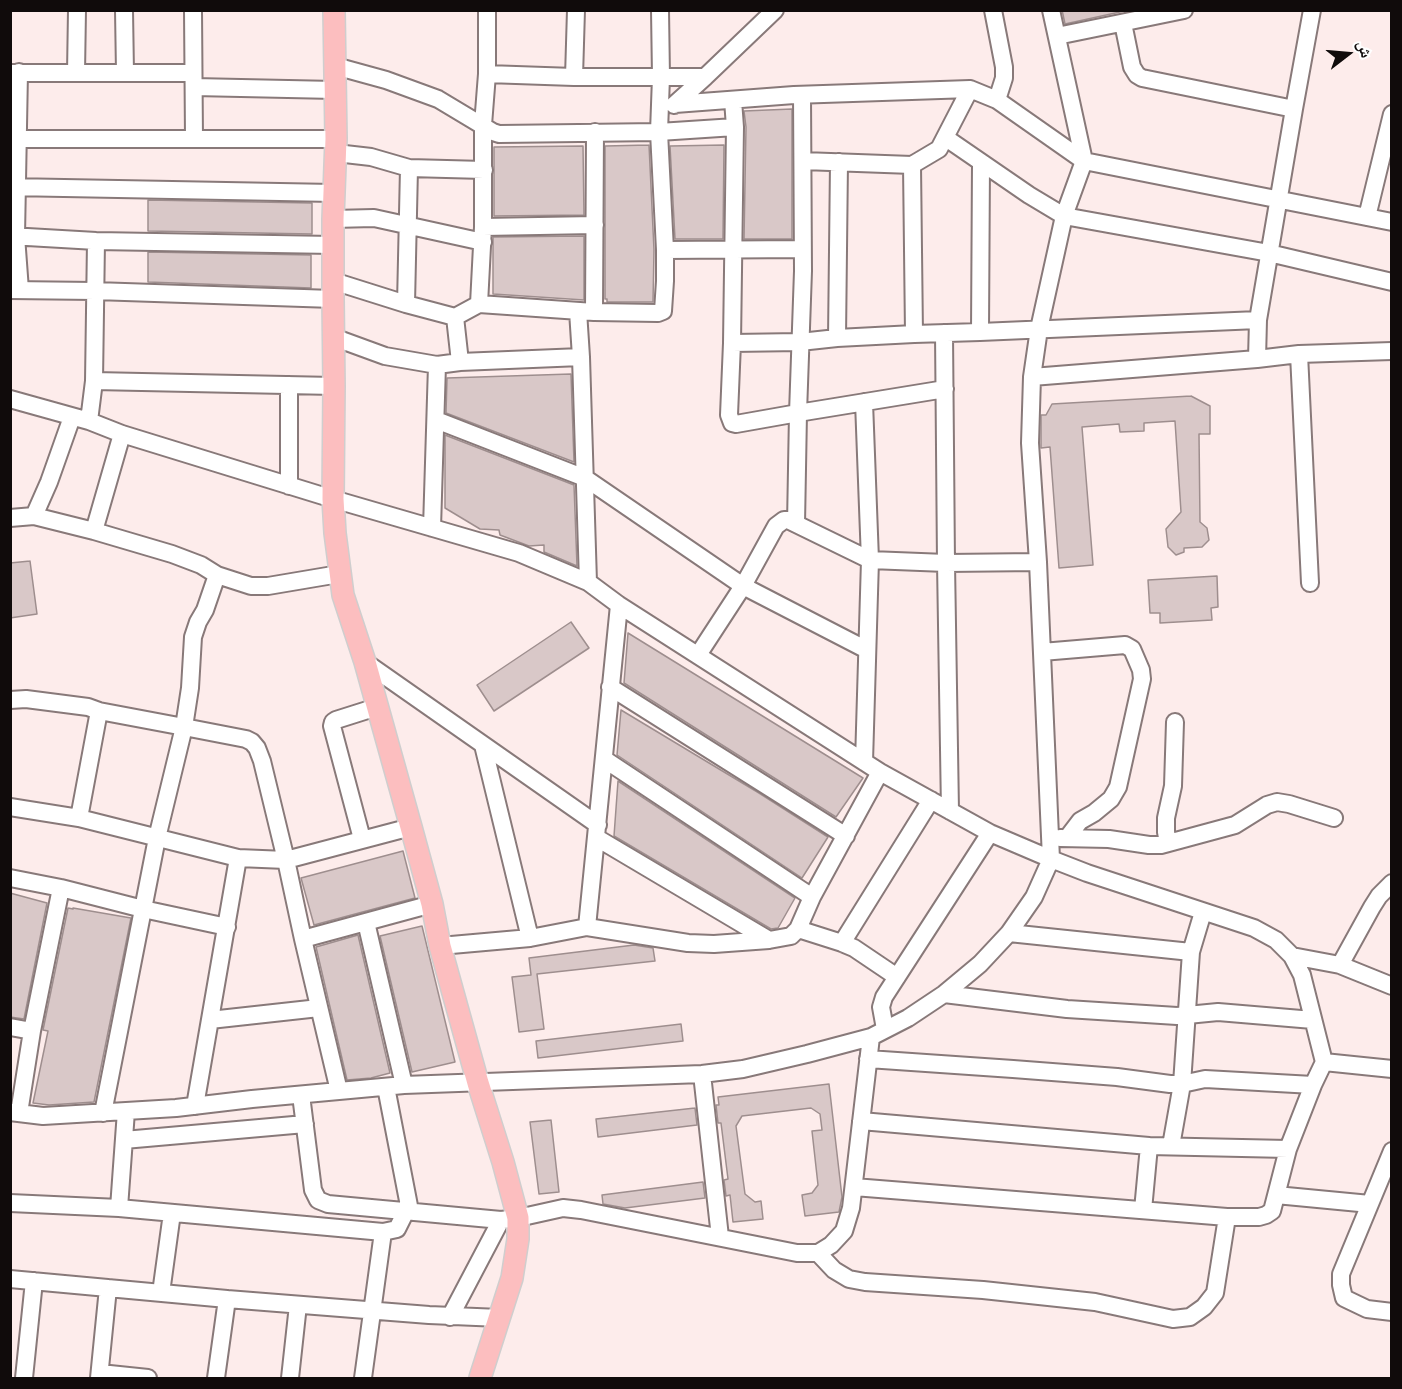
<!DOCTYPE html>
<meta charset="utf-8">
<style>
body{margin:0}
#map{position:relative;width:1402px;height:1389px;overflow:hidden;background:#fdeceb;font-family:"PT Sans","Noto Naskh Arabic",sans-serif}
canvas{display:block}
.frame{position:absolute;inset:0;border:12px solid #100b0b;pointer-events:none}
.north{position:absolute;left:1318px;top:24px;width:60px;height:60px;-webkit-text-stroke:4px #fff;paint-order:stroke;rotate:74deg;font-size:16px;font-weight:700;line-height:24px;text-align:center;color:#100b0b}
.north::after{content:'';display:block;margin:auto;width:21px;height:27px;background:#100b0b;clip-path:polygon(50% 0,100% 100%,50% 72%,0 100%)}
</style>
<div id="map">
<canvas width="1402" height="1389"></canvas>
<div class="frame"></div>
<div class="north">ش</div>
</div>
<script>
const context = document.querySelector('canvas').getContext('2d');
context.lineJoin = 'round';
function fill(path, color) { context.fillStyle = color; context.fill(path, 'evenodd'); }
const shape = rows => new Path2D(rows.map(r => 'M' + r).join(''));
function stroke(path, color, width, dash) { context.strokeStyle = color; context.lineWidth = width; context.lineCap = dash ? 'butt' : 'round'; context.setLineDash(dash || []); context.stroke(path); }
const building = shape([
 [1062,10,1129,10,1065,24,1062,10],
 [792,109,792,239,744,239,746,127,744,111,792,109],
 [649,145,654,250,653,302,607,302,607,299,605,299,605,146,649,145],
 [724,145,723,239,675,239,670,146,724,145],
 [583,146,584,215,494,216,494,147,583,146],
 [148,200,312,203,312,234,148,231,148,200],
 [584,236,584,300,493,294,493,237,584,236],
 [148,252,311,255,311,288,148,282,148,252],
 [571,374,574,462,446,413,447,378,571,374],
 [1191,396,1210,406,1210,434,1199,434,1200,522,1207,528,1209,540,1202,547,1184,548,1184,552,1176,555,1168,547,1166,529,1181,512,1175,421,1144,423,1144,431,1120,432,1119,424,1082,427,1093,565,1059,568,1050,447,1041,448,1041,415,1046,415,1052,404,1191,396],
 [445,435,574,485,577,566,544,552,544,545,529,546,500,535,499,530,480,529,445,508,445,435],
 [30,561,37,614,10,618,10,563,30,561],
 [1217,576,1218,607,1211,608,1212,620,1160,623,1160,613,1150,613,1148,580,1217,576],
 [571,622,589,648,494,711,477,685,571,622],
 [628,633,863,778,836,817,624,683,628,633],
 [621,710,759,793,828,837,802,878,617,755,621,710],
 [618,781,795,898,778,928,771,929,614,836,618,781],
 [403,851,415,898,314,925,301,878,403,851],
 [10,893,47,903,24,1019,10,1017,10,893],
 [68,908,73,909,73,908,131,918,94,1102,49,1105,33,1103,48,1031,43,1030,68,908],
 [422,926,455,1062,412,1072,380,936,422,926],
 [358,935,390,1073,371,1078,347,1080,316,947,358,935],
 [634,945,653,948,655,961,537,974,544,1029,519,1032,512,977,531,975,529,958,634,945],
 [681,1024,683,1041,538,1058,536,1041,681,1024],
 [829,1084,842,1197,839,1212,805,1216,802,1195,812,1193,818,1185,812,1131,822,1130,820,1114,811,1108,742,1116,736,1126,745,1194,755,1202,761,1201,763,1219,733,1222,730,1195,726,1196,724,1180,728,1179,721,1123,718,1123,716,1105,719,1105,718,1097,829,1084],
 [695,1108,697,1125,598,1137,596,1119,695,1108],
 [551,1120,559,1192,539,1194,530,1122,551,1120],
 [703,1182,705,1198,625,1208,603,1204,602,1195,703,1182]
]);
const minor = shape([
 [124,10,125,73],
 [193,10,194,139],
 [487,10,487,74],
 [993,10,1004,67,1004,78,997,100],
 [1123,23,1132,67,1137,75,1142,78,1294,109],
 [1057,36,1184,10],
 [335,66,386,80,438,99,493,132,499,134,659,132,735,127],
 [19,72,16,236,20,290],
 [10,73,193,73],
 [76,73,77,10],
 [574,77,576,10],
 [194,87,335,90],
 [802,95,803,271,798,413,945,389],
 [733,100,735,127,732,343,729,415,732,423,736,424,798,413,796,524],
 [675,104,794,95,970,89,997,100,1084,161,1392,222],
 [674,105,705,77,775,10],
 [946,138,1029,195,1064,216,1269,253,1392,282],
 [10,139,336,139],
 [336,153,371,157,409,168,484,170],
 [803,161,912,165,939,149,970,89],
 [912,165,914,334],
 [10,187,334,193],
 [1367,217,1392,114],
 [333,219,374,218,483,242],
 [483,227,595,225],
 [10,236,96,241,333,245],
 [665,250,802,249],
 [333,281,406,304,455,317,460,362],
 [10,290,95,291,333,299],
 [406,304,409,168],
 [479,304,483,227,483,125,487,74,574,77,705,77],
 [578,311,581,357,588,582],
 [594,312,595,132],
 [455,317,479,304,594,312,658,313,663,311,665,281,665,250,659,132,661,77,660,10],
 [980,332,981,163],
 [944,333,946,563,1038,562],
 [333,337,385,356,437,365,460,362,581,357],
 [837,338,839,162],
 [732,343,800,342,837,338,914,334,980,332,1258,320],
 [1299,354,1310,583],
 [1257,359,1258,320,1294,109,1312,10],
 [1032,377,1257,359,1299,354,1392,351],
 [94,381,334,386],
 [289,385,289,486],
 [10,399,89,421,122,434,333,499,519,553,588,582,619,605,880,772,990,833,1051,859,1087,873,1254,928,1276,940,1292,956,1302,975,1324,1062,1392,1069],
 [864,402,870,560,864,762],
 [436,420,585,478,743,586,867,650],
 [89,421,94,381,96,241],
 [34,516,49,482,72,417],
 [10,518,34,516,94,531,172,554,201,565,217,575,251,586,268,586,339,574],
 [432,528,437,365],
 [94,531,122,434],
 [217,575,205,610,198,622,193,637,190,688,184,727,246,739,252,742,257,748,262,761,286,860,303,939,339,1091],
 [1042,652,1125,645,1132,649,1141,670,1142,679,1118,787,1111,799,1094,813,1080,821,1067,838],
 [698,655,743,586,776,526,784,520,788,520,870,560,946,563,950,811],
 [365,662,598,825],
 [610,687,846,836],
 [10,700,26,699,88,707,99,711,184,727,157,838,103,1113],
 [483,745,530,938],
 [604,759,812,897],
 [10,807,79,818,238,858,286,860,411,827],
 [79,818,99,711],
 [597,838,769,940],
 [1060,838,1109,839,1149,845,1161,845,1235,825,1267,805,1277,802,1289,804,1334,818],
 [362,839,332,726,333,722,336,720,377,707],
 [1168,843,1166,832,1166,818,1173,786,1175,722],
 [10,878,61,888,143,909,227,927],
 [366,922,404,1085],
 [587,927,619,605],
 [798,929,842,943,854,948,897,977],
 [1009,933,1191,952,1203,912],
 [303,939,432,904],
 [842,943,931,800],
 [440,946,530,938,587,927,688,943,714,944,769,940,791,936,798,929,812,897,880,772],
 [1292,956,1340,965,1372,907,1379,896,1392,883],
 [1340,965,1392,986],
 [944,994,1067,1009,1177,1016,1218,1012,1313,1020],
 [210,1020,319,1008],
 [10,1027,32,1031],
 [885,1029,881,1007,884,997,990,833],
 [868,1059,1013,1069,1117,1077,1170,1084,1182,1084,1205,1079,1313,1085],
 [702,1074,720,1237],
 [386,1087,410,1211],
 [301,1095,313,1190,318,1200,328,1204,501,1220,518,1218,563,1208,581,1210,797,1253,818,1253,831,1245,844,1231,851,1208,871,1037],
 [195,1106,238,858],
 [10,1112,43,1116,176,1108,252,1099,404,1085,702,1074,743,1069,807,1054,871,1037,908,1018,944,994,980,964,1009,933,1034,897,1051,859,1038,562,1030,443,1032,377,1039,329,1064,216,1084,161,1051,10],
 [19,1113,32,1031,61,888],
 [861,1121,1149,1146,1288,1149],
 [124,1140,305,1124],
 [1171,1146,1182,1084,1191,952],
 [1392,1151,1341,1274,1341,1285,1344,1298,1367,1309,1392,1312],
 [854,1187,1227,1217,1259,1217,1266,1215,1272,1211,1288,1149,1313,1085,1324,1062],
 [1276,1195,1370,1204],
 [10,1203,119,1208,383,1232,397,1229,406,1211],
 [119,1208,126,1111],
 [1143,1210,1149,1146],
 [818,1253,834,1270,849,1279,865,1282,983,1290,1095,1302,1173,1319,1190,1317,1204,1307,1215,1293,1227,1217],
 [10,1279,227,1299,429,1315,500,1318],
 [161,1293,172,1213],
 [450,1317,501,1220],
 [100,1373,148,1378],
 [24,1378,34,1281],
 [99,1378,108,1288],
 [216,1378,227,1299],
 [290,1378,298,1305],
 [363,1378,383,1232]
]);
const major = shape([
 [334,10,336,139,333,219,333,299,334,386,333,499,335,533,343,595,365,662,411,827,432,904,440,946,478,1083,503,1162,518,1218,518,1239,512,1278,480,1378]
]);
fill(building, '#d9c8c8');
stroke(building, '#9e8e8e', 1.5);
stroke(minor, '#887979', 20);
stroke(major, '#cfcece', 24);
stroke(minor, '#fff', 16);
stroke(major, '#fcbebf', 21);
</script>
